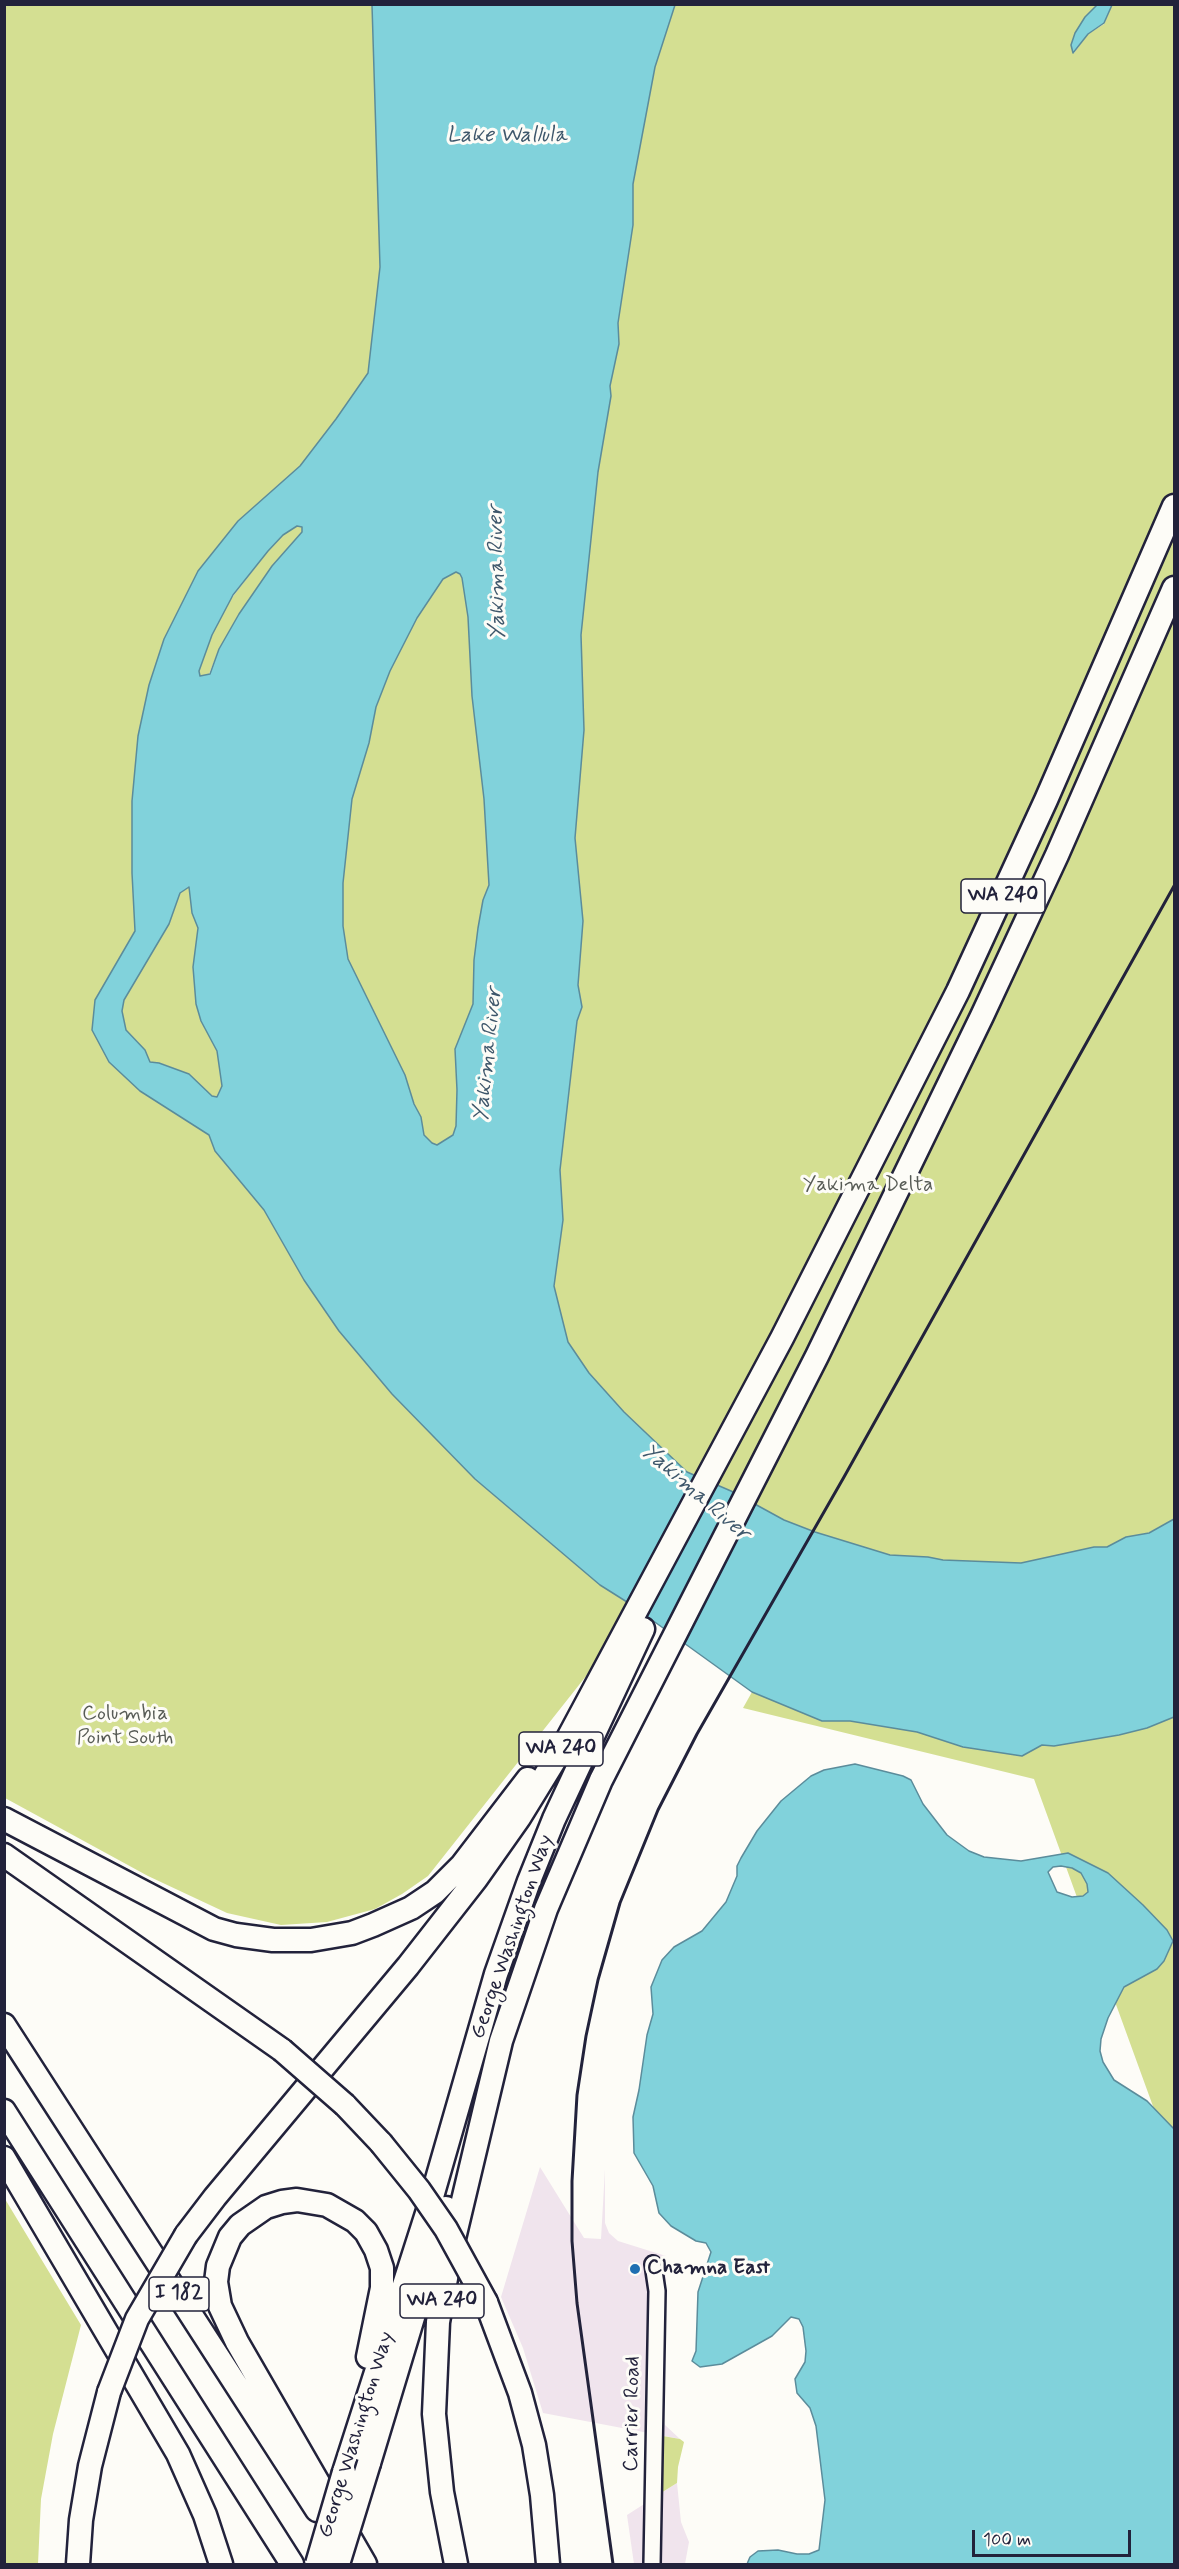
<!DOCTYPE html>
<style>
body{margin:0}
#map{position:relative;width:1179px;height:2569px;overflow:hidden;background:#fdfcf7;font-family:Mynerve,sans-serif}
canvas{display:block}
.frame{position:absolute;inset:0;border:6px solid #22223b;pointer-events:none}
.scale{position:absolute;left:972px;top:2530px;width:159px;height:27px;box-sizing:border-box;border:3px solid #22223b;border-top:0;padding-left:8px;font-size:18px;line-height:21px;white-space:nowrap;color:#22223b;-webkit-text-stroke:4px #fdfcf7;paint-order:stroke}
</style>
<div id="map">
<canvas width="1179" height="2569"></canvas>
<div class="frame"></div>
<div class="scale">100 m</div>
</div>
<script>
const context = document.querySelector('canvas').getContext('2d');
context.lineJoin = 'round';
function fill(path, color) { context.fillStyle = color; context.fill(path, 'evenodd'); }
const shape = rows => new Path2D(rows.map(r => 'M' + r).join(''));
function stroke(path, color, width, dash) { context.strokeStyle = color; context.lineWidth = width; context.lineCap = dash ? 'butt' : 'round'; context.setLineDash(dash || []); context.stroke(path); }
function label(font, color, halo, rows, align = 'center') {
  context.font = font + ' Mynerve,sans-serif'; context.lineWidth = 6; context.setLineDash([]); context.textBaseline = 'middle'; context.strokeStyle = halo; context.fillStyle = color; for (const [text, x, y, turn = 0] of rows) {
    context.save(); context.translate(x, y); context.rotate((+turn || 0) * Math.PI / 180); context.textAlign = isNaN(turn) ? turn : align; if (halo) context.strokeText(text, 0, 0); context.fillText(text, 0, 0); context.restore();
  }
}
const built = shape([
 [540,2167,584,2238,601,2239,605,2169,605,2223,609,2233,618,2241,666,2256,663,2420,665,2425,680,2439,543,2413,523,2348,501,2297],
 [677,2483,681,2522,689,2542,685,2564,634,2564,627,2515]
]);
const green = shape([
 [5,5,372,5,380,267,368,373,337,419,300,466,238,521,198,571,164,639,149,685,138,736,132,801,132,873,135,931,95,1000,140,1091,209,1135,215,1151,264,1210,304,1280,339,1331,392,1394,475,1479,549,1542,627,1602,594,1666,428,1876,402,1894,375,1909,327,1922,281,1925,227,1913,148,1876,5,1798],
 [675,5,1098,5,1085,17,1071,45,1074,53,1088,34,1104,24,1112,5,1174,5,1174,1519,1148,1533,1126,1537,1107,1547,1094,1547,1021,1563,943,1560,928,1557,890,1555,815,1532,784,1520,731,1491,687,1472,624,1412,589,1373,568,1342,560,1314,554,1286,563,1220,560,1170,577,1021,582,1007,578,985,583,921,575,838,584,730,581,635,583,610,598,472,611,396,610,386,619,344,618,323,633,225,633,184,655,67],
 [297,526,302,527,302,532,272,566,239,614,219,649,209,674,200,676,199,671,212,635,231,599,268,551,283,535],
 [456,572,461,574,465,589,468,617,472,696,484,799,489,885,483,900,478,928,474,960,473,1004,455,1054,457,1090,456,1126,453,1135,437,1145,432,1143,424,1135,421,1117,414,1104,405,1075,348,959,343,926,343,883,352,799,369,743,376,707,390,671,417,618,437,586,446,575],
 [189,887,192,913,198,928,193,967,196,1004,201,1021,217,1051,222,1086,217,1097,212,1096,189,1074,160,1063,150,1062,138,1042,126,1030,122,1012,124,1000,169,924,180,893],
 [752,1692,822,1721,850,1721,917,1732,963,1747,1022,1755,1042,1744,1054,1746,1119,1735,1147,1728,1174,1717,1174,2164,1034,1779,743,1708],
 [5,2199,81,2325,53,2434,41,2499,38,2564,5,2564],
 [663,2436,680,2439,684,2442,678,2467,677,2483,661,2493]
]);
const water = shape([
 [1098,4,1112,5,1104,23,1088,34,1073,53,1071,45,1075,33,1085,17,1098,4],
 [372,5,675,5,655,67,633,184,633,225,618,323,619,344,610,386,611,396,598,472,581,635,584,730,575,838,583,921,578,985,582,1007,577,1021,560,1170,563,1220,554,1286,568,1342,589,1373,624,1412,687,1472,731,1491,784,1520,815,1532,890,1555,928,1557,943,1560,1021,1563,1094,1547,1107,1547,1126,1537,1149,1533,1174,1519,1174,1717,1147,1728,1119,1735,1054,1746,1042,1745,1022,1756,963,1747,917,1732,850,1721,822,1721,752,1692,627,1602,600,1585,475,1479,392,1394,339,1331,304,1280,264,1210,215,1151,209,1135,140,1091,109,1062,92,1030,95,1000,135,931,132,873,132,801,138,736,149,685,164,639,198,571,238,521,300,466,336,419,368,373,380,267,372,5],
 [297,526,302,527,302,532,272,566,239,614,219,649,210,674,200,676,199,671,212,635,233,595,268,551,283,535,297,526],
 [456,572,460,574,462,578,468,617,472,696,484,799,489,885,483,900,478,928,474,960,473,1004,455,1049,457,1090,456,1126,453,1135,437,1145,432,1143,424,1135,421,1117,414,1104,405,1075,348,959,343,926,343,883,352,799,369,743,376,707,390,671,417,618,443,579,456,572],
 [189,887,192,913,198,928,193,967,196,1004,201,1021,217,1051,222,1086,217,1097,212,1096,189,1074,159,1063,150,1062,145,1050,126,1030,122,1011,124,1000,169,924,180,893,189,887],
 [855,1764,903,1776,911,1780,923,1804,947,1835,969,1851,984,1857,1021,1861,1068,1853,1108,1873,1143,1905,1167,1930,1173,1941,1164,1961,1157,1969,1124,1987,1108,2018,1101,2039,1100,2051,1103,2062,1114,2080,1147,2101,1174,2129,1174,2564,747,2564,750,2557,758,2551,778,2550,797,2554,809,2554,819,2550,825,2500,816,2426,810,2408,797,2393,795,2379,805,2362,806,2351,803,2327,799,2319,791,2317,772,2336,722,2364,700,2367,692,2361,696,2351,698,2292,711,2252,706,2243,696,2241,671,2226,659,2213,653,2186,634,2153,633,2117,639,2090,647,2035,653,2014,651,1987,662,1960,674,1947,702,1931,726,1902,737,1876,737,1866,741,1858,757,1831,781,1801,811,1776,824,1770,855,1764],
 [1061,1866,1072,1868,1081,1873,1087,1884,1088,1892,1083,1896,1072,1897,1057,1892,1048,1872,1053,1867,1061,1866]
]);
const minor = shape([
 [652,2564,657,2291,653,2264]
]);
const highway = shape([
 [4,1819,214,1929,236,1935,273,1940,311,1940,352,1933,373,1925,411,1908,435,1892,462,1865,528,1779],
 [4,1855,282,2050],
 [4,2025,317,2510],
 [345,2105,381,2143],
 [4,2111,292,2564],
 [4,2158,178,2454,205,2515,221,2564],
 [186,2235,215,2197,408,1966,476,1879,519,1818,567,1740,782,1338,958,991,1046,800,1174,506],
 [486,2302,520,2393,534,2445,542,2495,548,2564],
 [369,2463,446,2208],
 [344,2472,429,2207,496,1974,529,1881,554,1819,643,1629],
 [78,2564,81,2520,90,2466,109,2392],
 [365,2564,237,2342,220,2306,216,2282,218,2266,230,2237,240,2225,266,2207,282,2202,297,2200,327,2205,355,2221,366,2232,376,2250,382,2268,382,2288,368,2357],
 [456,2564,442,2492,434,2414,438,2322,451,2251,501,2041,546,1909,601,1780,817,1356,982,1016,1057,855,1174,588]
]);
const rail = shape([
 [613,2564,577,2303,572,2241,572,2181,577,2095,586,2036,598,1980,620,1903,658,1810,697,1734,844,1477,1174,886]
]);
const highwayBridge = shape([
 [282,2050,345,2105],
 [381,2143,419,2190,446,2229,486,2302],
 [109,2392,137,2319,186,2235],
 [317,2564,344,2472],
 [338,2564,369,2463]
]);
const markers = [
 [635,2269,6,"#1f6fb2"]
];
const shields = [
 [1003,896,84],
 [561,1749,84],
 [179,2294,60],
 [442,2301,84]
];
const shieldNames = [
 ["WA 240",1003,896],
 ["WA 240",561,1749],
 ["I 182",179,2294],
 ["WA 240",442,2301]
];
const parkNames = [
 ["Yakima Delta",868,1186],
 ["Columbia",125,1715],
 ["Point South",125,1739]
];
const streetNames = [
 ["George Washington Way",513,1937,-71],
 ["Carrier Road",633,2414,-89],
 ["George Washington Way",357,2435,-73]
];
const poiNames = [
 ["Chamna East",647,2269]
];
const waterNames = [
 ["Lake Wallula",507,136],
 ["Yakima River",498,573,-91],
 ["Yakima River",489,1055,-84],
 ["Yakima River",695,1493,41]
];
fill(built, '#f0e4ed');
fill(green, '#d4df92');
fill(water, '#81d2db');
stroke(water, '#5b8c9b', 1.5);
stroke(minor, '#22223b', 20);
stroke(highway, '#22223b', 27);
stroke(minor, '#fdfcf7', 15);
stroke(highway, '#fdfcf7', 22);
stroke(rail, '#22223b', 3);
stroke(highwayBridge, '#22223b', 27, []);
stroke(highwayBridge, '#fdfcf7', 22);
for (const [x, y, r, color] of markers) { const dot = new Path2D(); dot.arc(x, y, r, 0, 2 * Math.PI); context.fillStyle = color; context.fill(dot); stroke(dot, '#fdfcf7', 2); }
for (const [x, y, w] of shields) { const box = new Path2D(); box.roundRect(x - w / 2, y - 17, w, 34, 4.5); context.fillStyle = '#fdfcf7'; context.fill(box); stroke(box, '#22223b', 1.5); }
label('bold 20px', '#22223b', null, shieldNames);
label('21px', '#575b55', '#fdfcf7', parkNames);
label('21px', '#22223b', '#fdfcf7', streetNames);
label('bold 21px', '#22223b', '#fdfcf7', poiNames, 'left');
label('italic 22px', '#3e576b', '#fdfcf7', waterNames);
</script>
